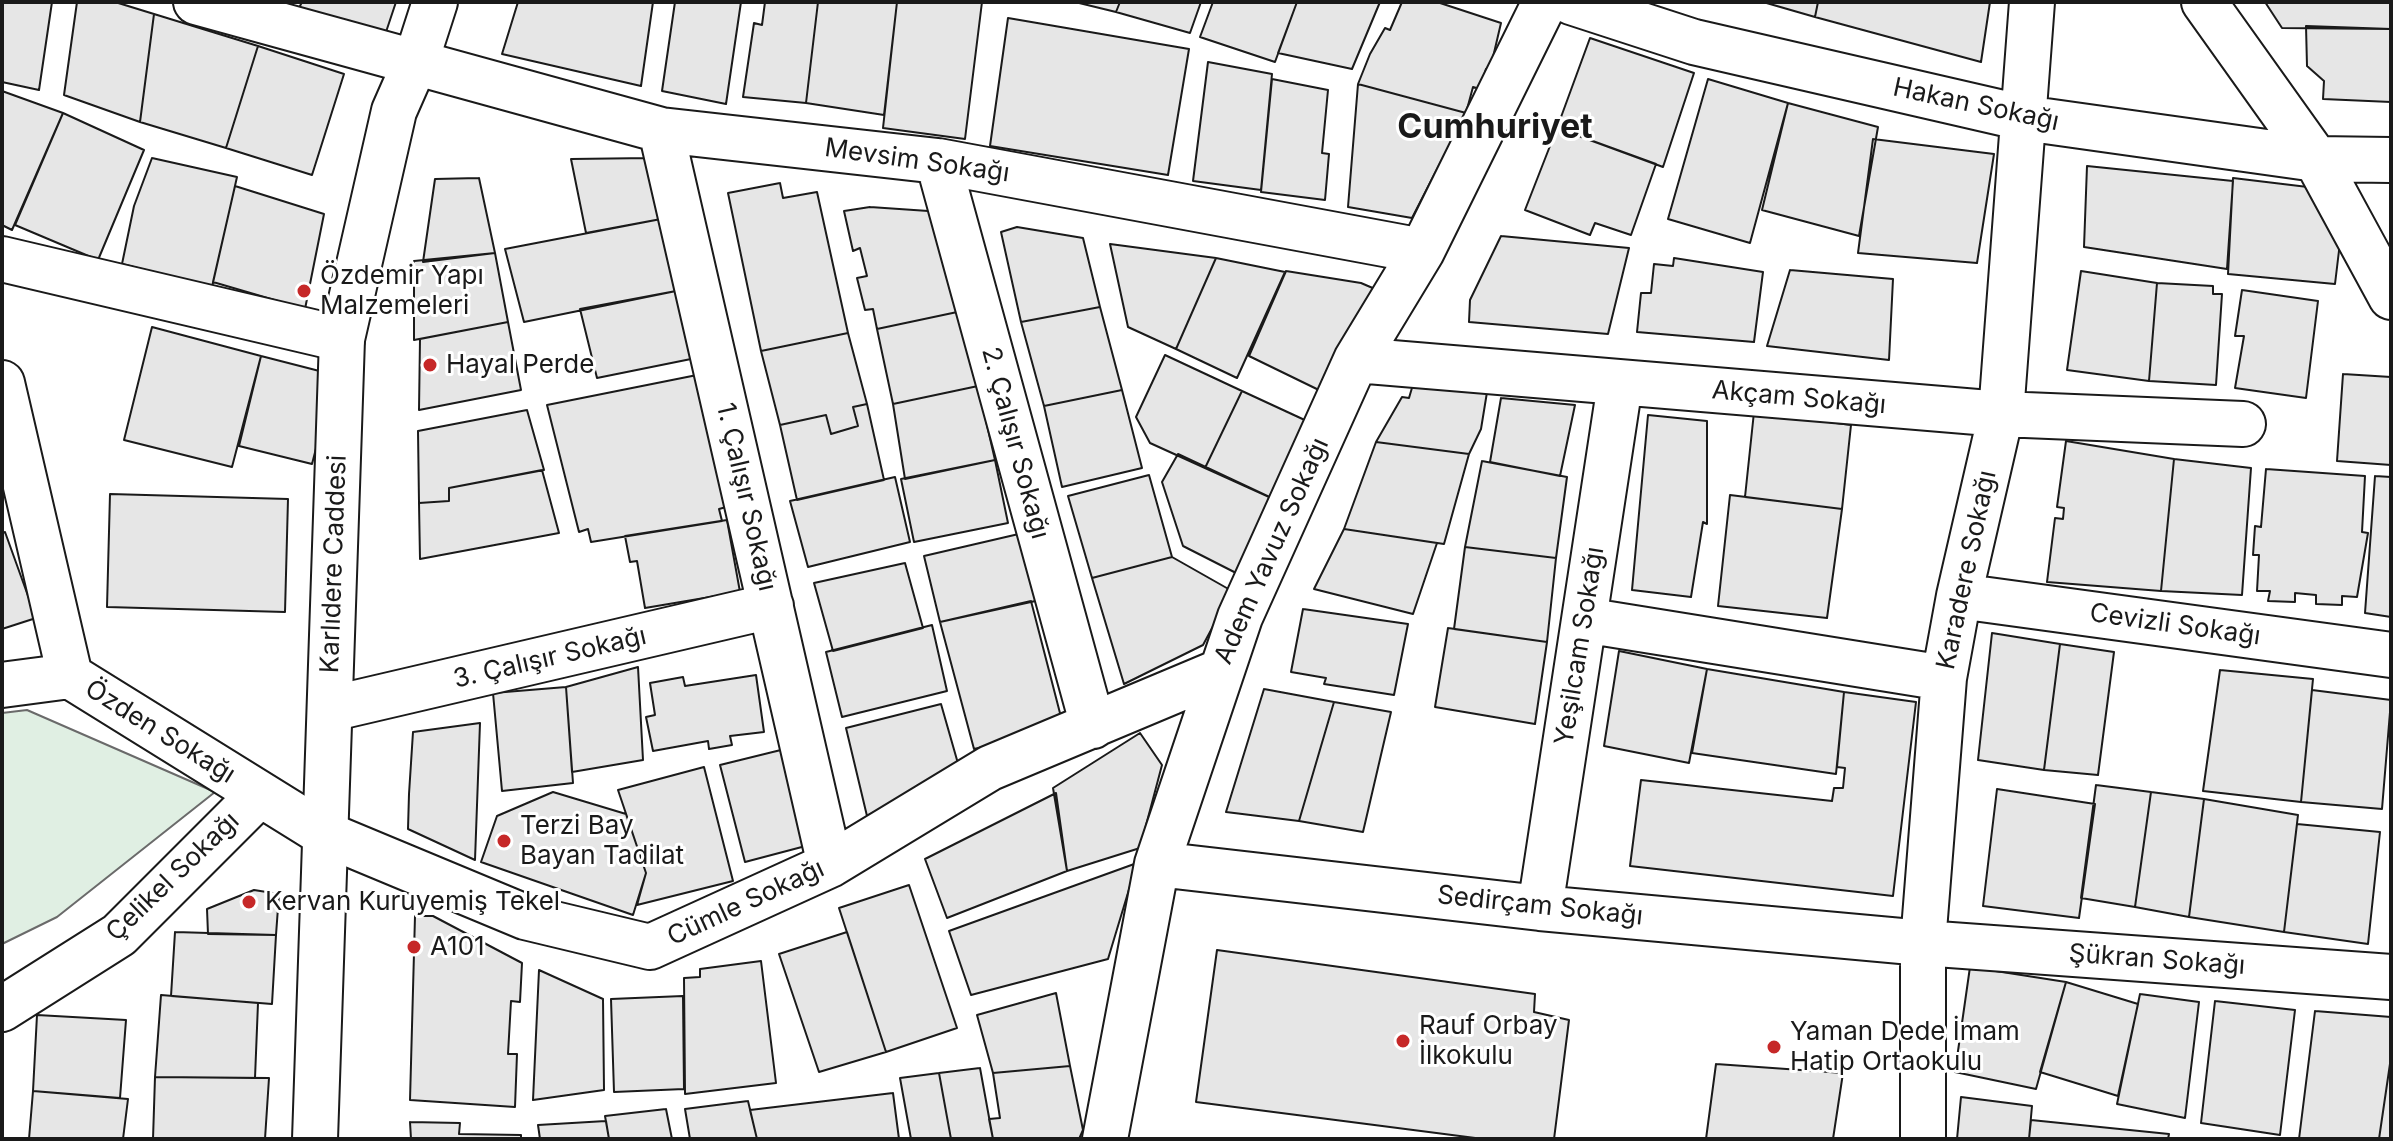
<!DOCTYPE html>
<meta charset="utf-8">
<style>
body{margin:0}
#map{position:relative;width:2393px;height:1141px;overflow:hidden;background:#fff;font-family:Inter,sans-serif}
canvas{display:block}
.frame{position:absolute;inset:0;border:4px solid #1a1a1a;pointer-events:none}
</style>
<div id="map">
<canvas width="2393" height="1141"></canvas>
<div class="frame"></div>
</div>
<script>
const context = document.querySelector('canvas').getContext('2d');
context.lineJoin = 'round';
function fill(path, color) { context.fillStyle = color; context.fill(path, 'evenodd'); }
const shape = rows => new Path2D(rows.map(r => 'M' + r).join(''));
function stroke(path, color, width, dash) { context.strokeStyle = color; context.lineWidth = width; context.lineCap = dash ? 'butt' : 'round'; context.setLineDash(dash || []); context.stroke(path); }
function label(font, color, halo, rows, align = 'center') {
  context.font = font + ' Inter,sans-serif'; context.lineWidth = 6; context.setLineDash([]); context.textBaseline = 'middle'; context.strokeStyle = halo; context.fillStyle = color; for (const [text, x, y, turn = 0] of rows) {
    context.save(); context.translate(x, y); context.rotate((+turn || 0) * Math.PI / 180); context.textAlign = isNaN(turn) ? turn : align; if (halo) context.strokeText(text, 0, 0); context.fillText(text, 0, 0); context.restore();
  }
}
const green = shape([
 [27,710,215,792,57,917,2,944,2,713,27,710]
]);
const building = shape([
 [2,2,52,2,39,90,2,82,2,2],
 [77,2,115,2,154,14,140,122,64,95,77,2],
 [302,2,396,2,384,38,299,8,302,2],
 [518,2,653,2,641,86,502,54,518,2],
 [675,2,741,2,726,104,662,91,675,2],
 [765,2,818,2,806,103,743,97,754,23,762,25,765,2],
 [818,2,897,2,884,115,806,103,818,2],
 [897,2,982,2,965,139,883,128,897,2],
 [1075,2,1120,2,1116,12,1075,2],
 [1120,2,1201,2,1190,33,1116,12,1120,2],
 [1213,2,1297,2,1275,62,1200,37,1213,2],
 [1297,2,1380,2,1352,69,1278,53,1297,2],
 [1402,2,1437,2,1501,23,1490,70,1486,69,1480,89,1473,87,1466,113,1358,84,1370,54,1385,28,1390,30,1402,2],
 [1763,2,1818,2,1815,17,1763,2],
 [1818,2,1990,2,1981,62,1815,17,1818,2],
 [2265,2,2391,2,2391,29,2282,28,2265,2],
 [154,14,258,46,226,148,140,122,154,14],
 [1008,18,1189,49,1168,175,990,146,1008,18],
 [2306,26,2391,29,2391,102,2323,99,2324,81,2307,66,2306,26],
 [1590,38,1694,73,1663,167,1557,128,1590,38],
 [258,46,344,74,312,175,226,148,258,46],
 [1208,62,1272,74,1261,190,1193,181,1208,62],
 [1272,79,1328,90,1322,153,1329,154,1325,200,1261,192,1272,79],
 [1708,79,1788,103,1750,243,1668,219,1708,79],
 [1358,84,1466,113,1412,218,1348,207,1358,84],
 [2,91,63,113,12,230,2,225,2,91],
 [1788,103,1878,127,1859,236,1762,210,1788,103],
 [63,113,144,150,98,260,15,225,63,113],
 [1557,128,1656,164,1631,235,1595,223,1590,235,1525,210,1557,128],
 [1873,139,1994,154,1977,263,1858,253,1873,139],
 [152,158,237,177,212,287,122,264,134,206,152,158],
 [651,158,661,219,586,233,571,159,651,158],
 [2087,166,2233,181,2227,269,2084,247,2087,166],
 [479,178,495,253,423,262,435,179,479,178],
 [2233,178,2316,188,2324,201,2321,216,2334,218,2331,233,2341,234,2335,284,2228,274,2233,178],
 [780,183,783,198,817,192,848,333,761,351,728,193,780,183],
 [235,186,324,214,305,309,213,282,235,186],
 [870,207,943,212,962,311,877,329,873,309,865,310,857,278,867,276,860,248,853,251,844,211,870,207],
 [661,219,676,291,524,322,505,249,661,219],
 [1017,227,1083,238,1100,307,1021,322,1001,232,1017,227],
 [1501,236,1629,248,1608,334,1469,322,1470,300,1501,236],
 [1110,244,1216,258,1176,349,1128,327,1110,244],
 [495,253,508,322,414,340,414,261,495,253],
 [1216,258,1285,272,1237,378,1176,349,1216,258],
 [1674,258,1763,272,1754,342,1637,332,1641,293,1651,293,1654,264,1673,266,1674,258],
 [1790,270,1893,279,1889,360,1767,346,1790,270],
 [1286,271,1361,283,1382,292,1325,393,1249,356,1286,271],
 [2081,271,2157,283,2149,381,2067,370,2081,271],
 [2157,283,2213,286,2213,294,2222,294,2216,385,2149,381,2157,283],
 [2242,290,2318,301,2306,398,2235,388,2244,336,2235,336,2242,290],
 [676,291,691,359,597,378,580,309,676,291],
 [1100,307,1122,390,1044,406,1021,322,1100,307],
 [962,311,978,386,893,404,877,329,962,311],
 [508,322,521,390,419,410,420,339,508,322],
 [152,327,261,356,232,467,124,440,152,327],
 [848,333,867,404,853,407,858,426,831,434,826,415,780,425,761,351,848,333],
 [1165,355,1242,391,1205,468,1150,443,1136,417,1165,355],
 [261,356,335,375,312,464,239,446,261,356],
 [2343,374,2391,377,2391,465,2337,461,2343,374],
 [697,375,730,506,719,509,722,521,591,542,588,529,579,532,547,405,697,375],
 [1414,381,1488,386,1481,429,1469,454,1376,442,1402,397,1409,398,1414,381],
 [978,386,995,460,905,479,893,404,978,386],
 [1122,390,1142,468,1062,487,1044,406,1122,390],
 [1242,391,1322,428,1278,501,1205,468,1242,391],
 [1501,398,1575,405,1560,476,1490,462,1501,398],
 [867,404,884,480,797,500,780,425,826,415,831,434,858,426,853,407,867,404],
 [527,410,544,470,449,488,449,501,419,503,418,431,527,410],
 [1754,412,1851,425,1842,509,1745,497,1754,412],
 [1648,415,1707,421,1707,524,1703,522,1691,597,1632,590,1648,415],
 [2066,441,2174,459,2161,591,2047,582,2055,518,2063,519,2064,508,2057,507,2066,441],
 [1376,442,1469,454,1444,544,1344,529,1376,442],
 [1178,454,1278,501,1242,576,1183,546,1162,482,1178,454],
 [2174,459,2251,468,2242,595,2161,591,2174,459],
 [995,460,1008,523,914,542,901,479,995,460],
 [1482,461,1567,477,1556,558,1465,547,1482,461],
 [2266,469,2365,476,2362,532,2368,533,2357,597,2342,596,2342,605,2316,604,2316,595,2295,593,2295,602,2268,601,2270,591,2257,591,2259,555,2253,555,2255,526,2261,527,2266,469],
 [542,470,559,533,420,559,419,503,449,501,449,488,542,470],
 [1149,475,1172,557,1092,578,1068,496,1149,475],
 [2375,476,2391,477,2391,617,2365,613,2375,476],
 [895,477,910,542,808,567,790,501,895,477],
 [110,494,288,499,285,612,107,607,110,494],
 [1730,495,1842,509,1827,618,1718,606,1730,495],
 [727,520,740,592,645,608,637,561,630,562,625,536,727,520],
 [1344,529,1437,543,1413,614,1314,589,1344,529],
 [5,532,36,618,2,629,2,533,5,532],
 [1023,533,1040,600,940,622,924,556,1023,533],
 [1465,547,1556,558,1547,642,1454,629,1465,547],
 [1172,557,1232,591,1203,645,1124,684,1092,578,1172,557],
 [905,563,923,628,833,651,814,583,905,563],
 [1031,601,1061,717,1017,739,974,749,940,622,1031,601],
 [1303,609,1408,624,1394,695,1324,684,1326,678,1291,672,1303,609],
 [932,625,947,691,842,717,826,652,932,625],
 [1448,628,1547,642,1535,724,1435,707,1448,628],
 [1992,633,2060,644,2044,770,1978,760,1992,633],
 [2060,644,2114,652,2098,775,2044,770,2060,644],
 [1619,651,1707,669,1689,763,1604,746,1619,651],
 [638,667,643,760,572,772,566,687,638,667],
 [1707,669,1844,692,1836,774,1692,753,1707,669],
 [2220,670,2313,679,2301,802,2203,791,2220,670],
 [756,675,764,732,730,736,732,745,709,749,708,741,653,751,646,717,655,715,650,683,683,677,685,686,756,675],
 [566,687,573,783,502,791,493,693,566,687],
 [1264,689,1334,702,1299,821,1226,812,1264,689],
 [2312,690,2391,700,2382,809,2301,802,2312,690],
 [1844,692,1916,702,1893,896,1630,866,1641,780,1832,801,1834,788,1843,788,1845,768,1837,767,1844,692],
 [1334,702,1391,712,1363,832,1299,821,1334,702],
 [941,704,959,767,867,816,846,728,941,704],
 [480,723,475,860,408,829,409,794,413,732,480,723],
 [1140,733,1162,765,1140,848,1067,871,1053,788,1140,733],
 [793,747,817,843,745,862,720,765,793,747],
 [704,767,733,881,637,905,646,873,618,790,704,767],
 [2096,785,2151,792,2135,907,2081,898,2096,785],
 [1997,789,2095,804,2079,918,1983,906,1997,789],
 [553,792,626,814,646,873,633,915,481,862,497,816,553,792],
 [2151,792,2204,799,2189,917,2135,907,2151,792],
 [1056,793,1067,871,947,918,925,859,1056,793],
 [2204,799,2298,815,2284,932,2189,917,2204,799],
 [2297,824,2380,832,2368,944,2284,932,2297,824],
 [1137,863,1108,959,971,995,949,931,1137,863],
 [909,885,957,1028,886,1052,839,908,909,885],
 [254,890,279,894,276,935,208,934,207,909,254,890],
 [415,916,433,916,522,963,520,1002,511,1001,508,1054,517,1054,515,1107,410,1100,415,916],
 [175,932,276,935,272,1004,171,996,175,932],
 [847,932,886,1052,819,1072,779,954,847,932],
 [1217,950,1535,994,1534,1012,1569,1020,1554,1139,1483,1139,1196,1102,1217,950],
 [761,961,776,1083,685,1094,684,978,700,977,700,969,761,961],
 [1970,967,2066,982,2036,1089,1955,1072,1970,967],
 [539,970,603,999,604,1090,533,1100,539,970],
 [2066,982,2138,1004,2118,1096,2040,1072,2066,982],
 [1056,993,1070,1066,993,1073,977,1015,1056,993],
 [2140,994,2199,1002,2185,1118,2117,1104,2140,994],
 [161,995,258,1003,255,1078,155,1077,161,995],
 [683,996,684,1089,614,1092,611,999,683,996],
 [2215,1001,2295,1010,2280,1135,2201,1123,2215,1001],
 [2315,1011,2391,1017,2391,1057,2379,1139,2299,1139,2315,1011],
 [37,1015,126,1020,120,1098,33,1091,37,1015],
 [2391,1057,2391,1139,2379,1139,2391,1057],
 [1716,1064,1843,1073,1833,1139,1706,1139,1716,1064],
 [1070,1066,1083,1130,1079,1139,993,1139,989,1119,1000,1118,993,1073,1070,1066],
 [980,1068,993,1139,951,1139,939,1073,980,1068],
 [939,1073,951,1139,911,1139,900,1078,939,1073],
 [155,1077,269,1078,265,1139,153,1139,155,1077],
 [33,1091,128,1099,123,1139,29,1139,33,1091],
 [893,1093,899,1139,757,1139,750,1110,893,1093],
 [1961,1097,2032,1106,2029,1139,1957,1139,1961,1097],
 [748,1101,757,1139,690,1139,685,1109,748,1101],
 [666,1109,672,1139,609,1139,605,1116,666,1109],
 [2031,1120,2169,1134,2168,1139,2029,1139,2031,1120],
 [606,1121,609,1139,540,1139,538,1125,606,1121],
 [410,1122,460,1123,459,1134,521,1135,521,1139,411,1139,410,1122]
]);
const street = shape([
 [196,2,661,130,938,161,1422,251],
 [1571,2,1694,42,2024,118,2316,159,2391,160],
 [2204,2,2316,159,2391,297],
 [661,130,830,865],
 [938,161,1093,726],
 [2,259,342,339],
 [1356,360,2001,414,2243,424],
 [2,383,70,676,323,833,525,917,650,947,830,865,990,768,1219,672],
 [1959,596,2391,655],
 [1584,620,1944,678],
 [2,685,70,676],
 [330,709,771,606],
 [1157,864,1540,908,1923,943,2391,977],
 [1540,908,1620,384],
 [2,1009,119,935,260,794],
 [1105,1139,1157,864,1240,617,1356,360,1422,251,1545,2],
 [1923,1139,1923,943,1944,678,1959,596,2001,414,2032,2]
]);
const secondary = shape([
 [315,1139,342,339,394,111,416,61,435,2]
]);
const markers = [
 [304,291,8,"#c62828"],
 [430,365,8,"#c62828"],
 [504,841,8,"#c62828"],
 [249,902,8,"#c62828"],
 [414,947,8,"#c62828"],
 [1403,1041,8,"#c62828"],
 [1774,1047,8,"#c62828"]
];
const streetNames = [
 ["Hakan Sokağı",1976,105,12],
 ["Mevsim Sokağı",917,161,8],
 ["Akçam Sokağı",1799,398,5],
 ["2. Çalışır Sokağı",1015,443,75],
 ["1. Çalışır Sokağı",746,497,77],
 ["Adem Yavuz Sokağı",1272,551,-66],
 ["Karlıdere Caddesi",334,564,-88],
 ["Karadere Sokağı",1967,570,-78],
 ["Cevizli Sokağı",2175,625,8],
 ["Yeşilcam Sokağı",1580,646,-81],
 ["3. Çalışır Sokağı",550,658,-13],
 ["Özden Sokağı",160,732,32],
 ["Çelikel Sokağı",173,877,-44],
 ["Cümle Sokağı",746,903,-25],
 ["Sedirçam Sokağı",1540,906,6],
 ["Şükran Sokağı",2157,960,4]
];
const poiNames = [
 ["Özdemir Yapı",320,276],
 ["Malzemeleri",320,306],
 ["Hayal Perde",446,365],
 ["Terzi Bay",520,826],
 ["Bayan Tadilat",520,856],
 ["Kervan Kuruyemiş Tekel",265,902],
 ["A101",430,947],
 ["Rauf Orbay",1419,1026],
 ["İlkokulu",1419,1056],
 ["Yaman Dede İmam",1790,1032],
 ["Hatip Ortaokulu",1790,1062]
];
const districtNames = [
 ["Cumhuriyet",1495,128]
];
fill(green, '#e0efe3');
stroke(green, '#6a6a6a', 2);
fill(building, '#e6e6e6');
stroke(building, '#1a1a1a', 2);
stroke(street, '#1a1a1a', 48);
stroke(secondary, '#1a1a1a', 48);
stroke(street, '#fff', 44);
stroke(secondary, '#fff', 44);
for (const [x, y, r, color] of markers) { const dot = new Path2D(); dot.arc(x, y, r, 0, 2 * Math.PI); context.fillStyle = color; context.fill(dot); stroke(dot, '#fff', 3); }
label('26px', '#1a1a1a', '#fff', streetNames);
label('26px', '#1a1a1a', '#fff', poiNames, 'left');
label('bold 34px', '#1a1a1a', '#fff', districtNames);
</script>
